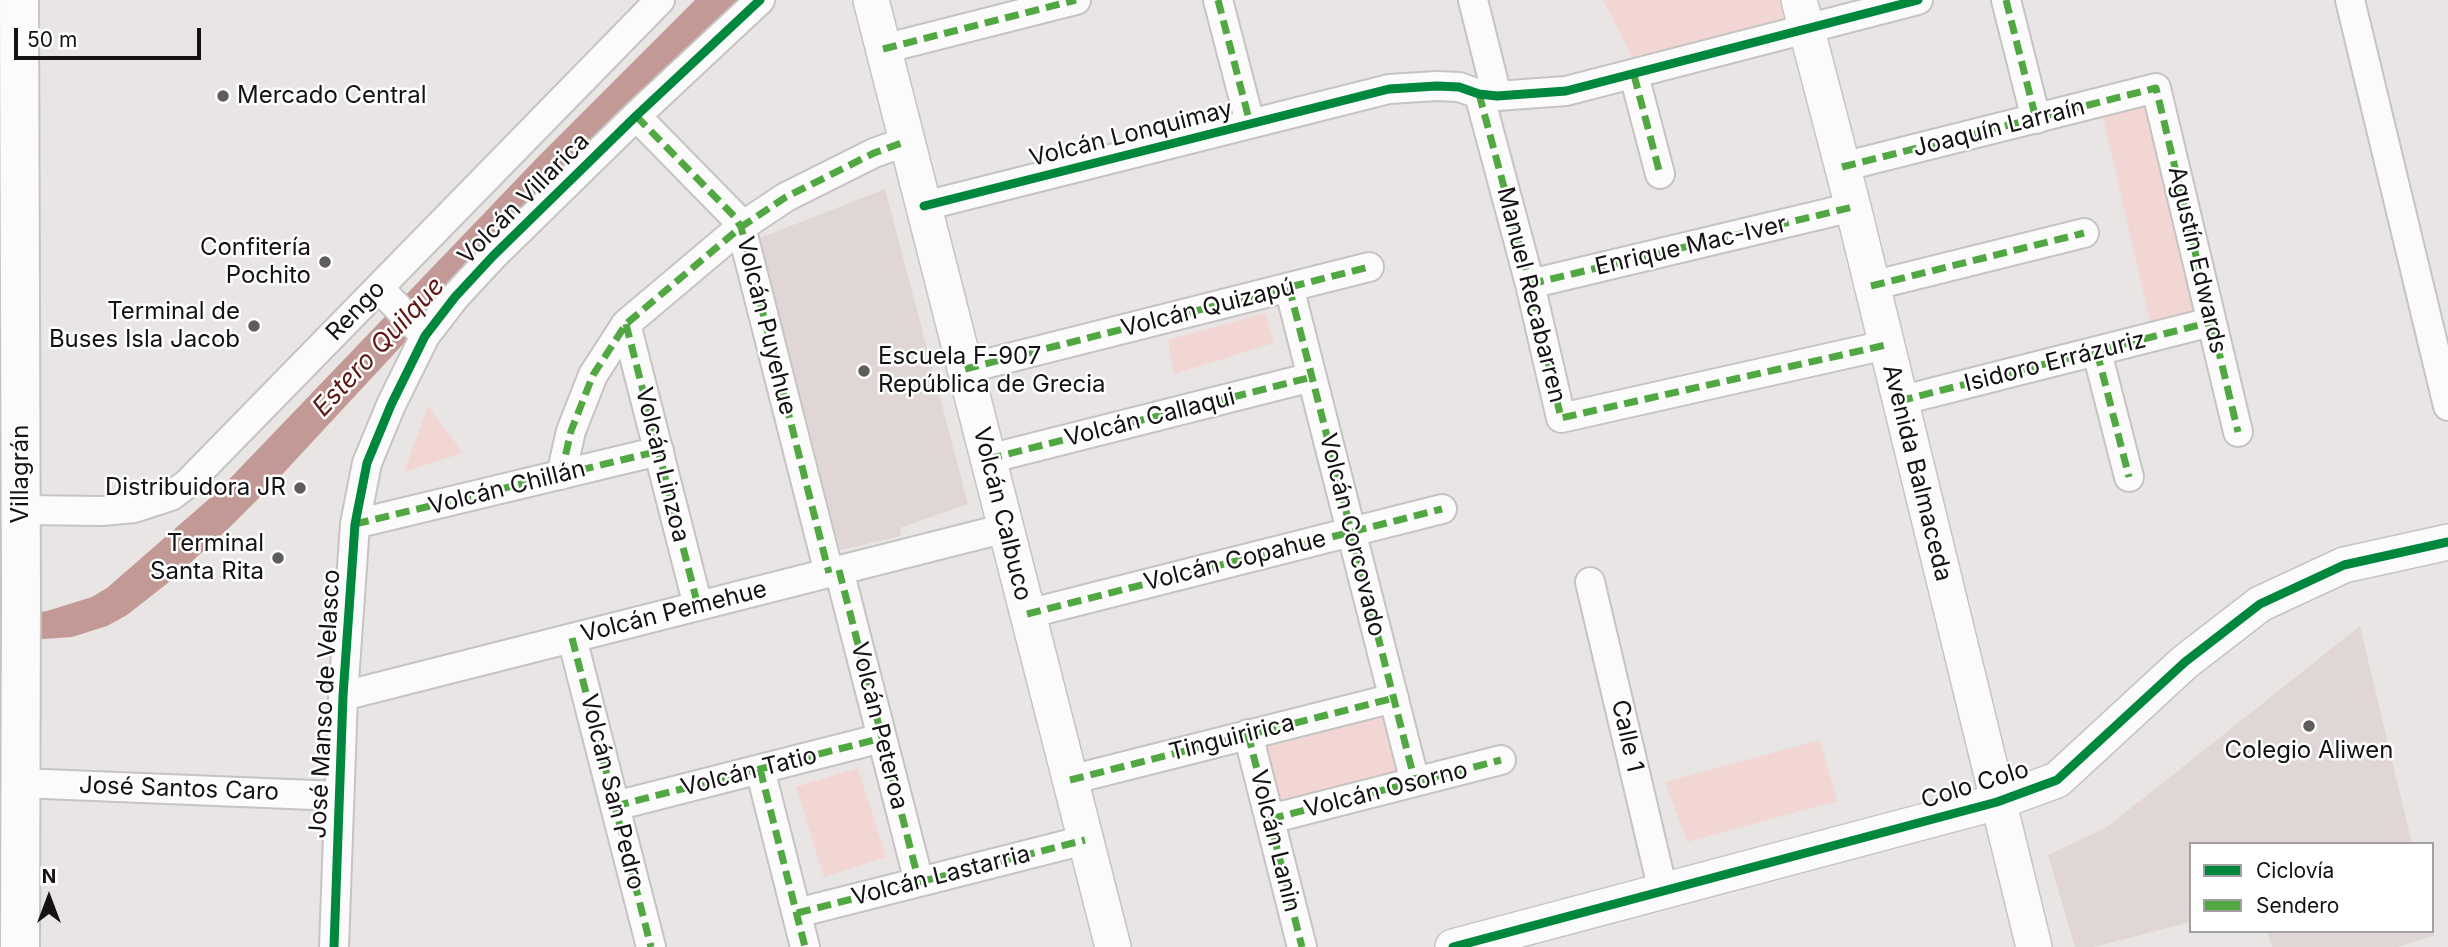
<!DOCTYPE html>
<meta charset="utf-8">
<style>
body{margin:0}
#map{position:relative;width:2448px;height:947px;overflow:hidden;background:#e9e5e5;font-family:Inter,sans-serif}
canvas{display:block}
.legend{position:absolute;left:2189px;top:842px;width:245px;height:91px;box-sizing:border-box;background:#fff;border:2px solid #a1a0a0;margin:0;padding:9px 12px;list-style:none;font-size:21px;color:#141212}
.legend li{display:flex;align-items:center;gap:14px;height:35px}
.legend b{width:35px;border:2px solid #a1a0a0}
.north{position:absolute;left:14px;top:863px;width:70px;height:70px;-webkit-text-stroke:5px #fff;paint-order:stroke;rotate:0deg;font-size:19px;font-weight:700;line-height:28px;text-align:center;color:#141212}
.north::after{content:'';display:block;margin:auto;width:24px;height:32px;background:#141212;clip-path:polygon(50% 0,100% 100%,50% 72%,0 100%)}
.scale{position:absolute;left:14px;top:28px;width:187px;height:32px;box-sizing:border-box;border:4px solid #141212;border-top:0;padding-left:9px;font-size:21px;line-height:24px;white-space:nowrap;color:#141212;-webkit-text-stroke:5px #fff;paint-order:stroke}
</style>
<div id="map">
<canvas width="2448" height="947"></canvas>
<ul class="legend">
<li><b style="height:9px;background:#00873e"></b>Ciclovía</li>
<li><b style="height:9px;background:#51a842"></b>Sendero</li>
</ul>
<div class="north">N</div>
<div class="scale">50 m</div>
</div>
<script>
const context = document.querySelector('canvas').getContext('2d');
context.lineJoin = 'round';
function fill(path, color) { context.fillStyle = color; context.fill(path, 'evenodd'); }
const shape = rows => new Path2D(rows.map(r => 'M' + r).join(''));
function stroke(path, color, width, dash) { context.strokeStyle = color; context.lineWidth = width; context.lineCap = dash ? 'butt' : 'round'; context.setLineDash(dash || []); context.stroke(path); }
function label(font, color, halo, rows, align = 'center') {
  context.font = font + ' Inter,sans-serif'; context.lineWidth = 5; context.setLineDash([]); context.textBaseline = 'middle'; context.strokeStyle = halo; context.fillStyle = color; for (const [text, x, y, turn = 0] of rows) {
    context.save(); context.translate(x, y); context.rotate((+turn || 0) * Math.PI / 180); context.textAlign = isNaN(turn) ? turn : align; if (halo) context.strokeText(text, 0, 0); context.fillText(text, 0, 0); context.restore();
  }
}
const built = shape([
 [885,189,968,504,900,528,901,536,840,550,760,238],
 [2360,626,2412,844,2191,844,2191,922,2093,947,2075,947,2048,855,2107,827],
 [2432,928,2434,936,2397,947,2272,947,2267,931,2432,931]
]);
const green = shape([
 [1603,0,1779,0,1785,21,1632,57],
 [2148,100,2199,313,2151,326,2102,113],
 [1265,313,1274,343,1174,374,1168,340],
 [428,406,463,453,404,472],
 [1382,717,1400,771,1277,803,1263,748],
 [1820,740,1837,801,1687,842,1665,782],
 [858,768,886,857,824,877,796,787]
]);
const water = shape([
 [695,0,743,0,460,279,406,341,276,481,230,527,169,582,127,615,107,626,72,637,0,642,0,617,47,611,92,597,107,588,217,492,537,158]
]);
const minor = shape([
 [1218,0,1250,123],
 [1473,0,1497,96],
 [2006,0,2036,119],
 [2350,0,2448,406],
 [883,49,1076,0],
 [1634,75,1660,174],
 [1479,94,1530,284,1561,418,1886,345],
 [636,116,734,216,741,227,829,573],
 [1842,167,2156,88,2238,432],
 [924,206,1389,89,1437,86,1459,87,1479,94,1497,96,1566,91,1918,0],
 [1530,284,1853,207],
 [1871,286,2084,233],
 [1289,287,1415,782],
 [379,288,425,336],
 [626,324,698,606],
 [2097,352,2129,477],
 [965,369,1369,267],
 [1899,401,2211,322],
 [988,459,1312,377],
 [561,475,571,431,593,375,626,324,741,227,786,197,874,153,907,141],
 [21,510,102,511,134,508,171,496,187,484,660,0],
 [355,524,659,451],
 [839,570,919,882],
 [1590,582,1663,891],
 [1027,614,1442,509],
 [572,638,651,947],
 [343,696,1006,528],
 [1248,734,1302,947],
 [760,769,805,947],
 [1070,780,1394,698],
 [20,783,338,796],
 [615,806,882,738],
 [1270,819,1501,760],
 [797,913,1085,840],
 [334,947,343,696,355,524,367,463,391,405,425,336,455,297,493,256,636,116,760,0]
]);
const tertiary = shape([
 [871,0,1113,947],
 [1799,0,1853,207,2034,947],
 [1453,947,1997,802,2057,780,2185,662,2260,604,2344,565,2448,542]
]);
const primary = shape([
 [19,0,21,594,20,947]
]);
const quiet = shape([
 [1218,0,1250,123],
 [2006,0,2036,119],
 [883,49,1076,0],
 [1634,75,1660,174],
 [1479,94,1530,284,1561,418,1886,345],
 [636,116,734,216,741,227,829,573],
 [1842,167,2156,88,2238,432],
 [1530,284,1853,207],
 [1871,286,2084,233],
 [1289,287,1415,782],
 [626,324,698,606],
 [2097,352,2129,477],
 [965,369,1369,267],
 [1899,401,2211,322],
 [988,459,1312,377],
 [561,475,571,431,593,375,626,324,741,227,786,197,874,153,907,141],
 [355,524,659,451],
 [839,570,919,882],
 [1027,614,1442,509],
 [572,638,651,947],
 [1248,734,1302,947],
 [760,769,805,947],
 [1070,780,1394,698],
 [615,806,882,738],
 [1270,819,1501,760],
 [797,913,1085,840]
]);
const cycleway = shape([
 [924,206,1389,89,1437,86,1459,87,1479,94,1497,96,1566,91,1918,0],
 [334,947,343,696,355,524,367,463,391,405,425,336,455,297,493,256,636,116,760,0],
 [1453,947,1997,802,2057,780,2185,662,2260,604,2344,565,2448,542]
]);
const markers = [
 [223,96,7,"#5f5c5c"],
 [325,262,7,"#5f5c5c"],
 [254,326,7,"#5f5c5c"],
 [864,371,7,"#5f5c5c"],
 [300,488,7,"#5f5c5c"],
 [278,558,7,"#5f5c5c"],
 [2309,726,7,"#5f5c5c"]
];
const poiNames = [
 ["Mercado Central",237,96,"left"],
 ["Confitería",311,248],
 ["Pochito",311,276],
 ["Terminal de",240,312],
 ["Buses Isla Jacob",240,340],
 ["Escuela F-907",878,357,"left"],
 ["República de Grecia",878,385,"left"],
 ["Distribuidora JR",286,488],
 ["Terminal",264,544],
 ["Santa Rita",264,572],
 ["Colegio Aliwen",2309,751,"center"]
];
const streetNames = [
 ["Joaquín Larraín",1999,128,-14],
 ["Volcán Lonquimay",1131,134,-14],
 ["Volcán Villarica",524,199,-45],
 ["Enrique Mac-Iver",1691,246,-13],
 ["Agustín Edwards",2197,260,77],
 ["Manuel Recabarren",1531,295,76],
 ["Volcán Quizapú",1208,308,-14],
 ["Rengo",356,311,-46],
 ["Volcán Puyehue",766,326,76],
 ["Isidoro Errázuriz",2055,362,-14],
 ["Volcán Callaqui",1150,418,-14],
 ["Volcán Linzoa",662,465,76],
 ["Avenida Balmaceda",1917,473,76],
 ["Villagrán",21,474,-90],
 ["Volcán Chillán",507,488,-14],
 ["Volcán Calbuco",1002,514,76],
 ["Volcán Corcovado",1352,535,76],
 ["Volcán Copahue",1235,561,-14],
 ["Volcán Pemehue",674,612,-14],
 ["José Manso de Velasco",325,704,-87],
 ["Volcán Peteroa",879,726,76],
 ["Calle 1",1627,736,77],
 ["Tinguiririca",1232,738,-14],
 ["Volcán Tatio",749,772,-14],
 ["Colo Colo",1975,785,-17],
 ["José Santos Caro",179,789,2],
 ["Volcán Osorno",1386,790,-14],
 ["Volcán San Pedro",612,792,76],
 ["Volcán Lanin",1275,841,76],
 ["Volcán Lastarria",941,876,-14]
];
const waterNames = [
 ["Estero Quilque",379,347,-47]
];
fill(built, '#e0d6d5');
fill(green, '#f1d6d3');
fill(water, '#c29994');
stroke(minor, '#c6c3c3', 32);
stroke(tertiary, '#c6c3c3', 38);
stroke(primary, '#c6c3c3', 42);
stroke(minor, '#fcfbfb', 28);
stroke(tertiary, '#fcfbfb', 35);
stroke(primary, '#fcfbfb', 38);
stroke(quiet, '#51a842', 7, [14, 7]);
stroke(cycleway, '#00873e', 9);
for (const [x, y, r, color] of markers) { const dot = new Path2D(); dot.arc(x, y, r, 0, 2 * Math.PI); context.fillStyle = color; context.fill(dot); stroke(dot, '#fff', 2.5); }
label('24px', '#141212', '#fff', poiNames, 'right');
label('24px', '#141212', '#fff', streetNames);
label('italic 26px', '#5f1915', '#fff', waterNames);
</script>
